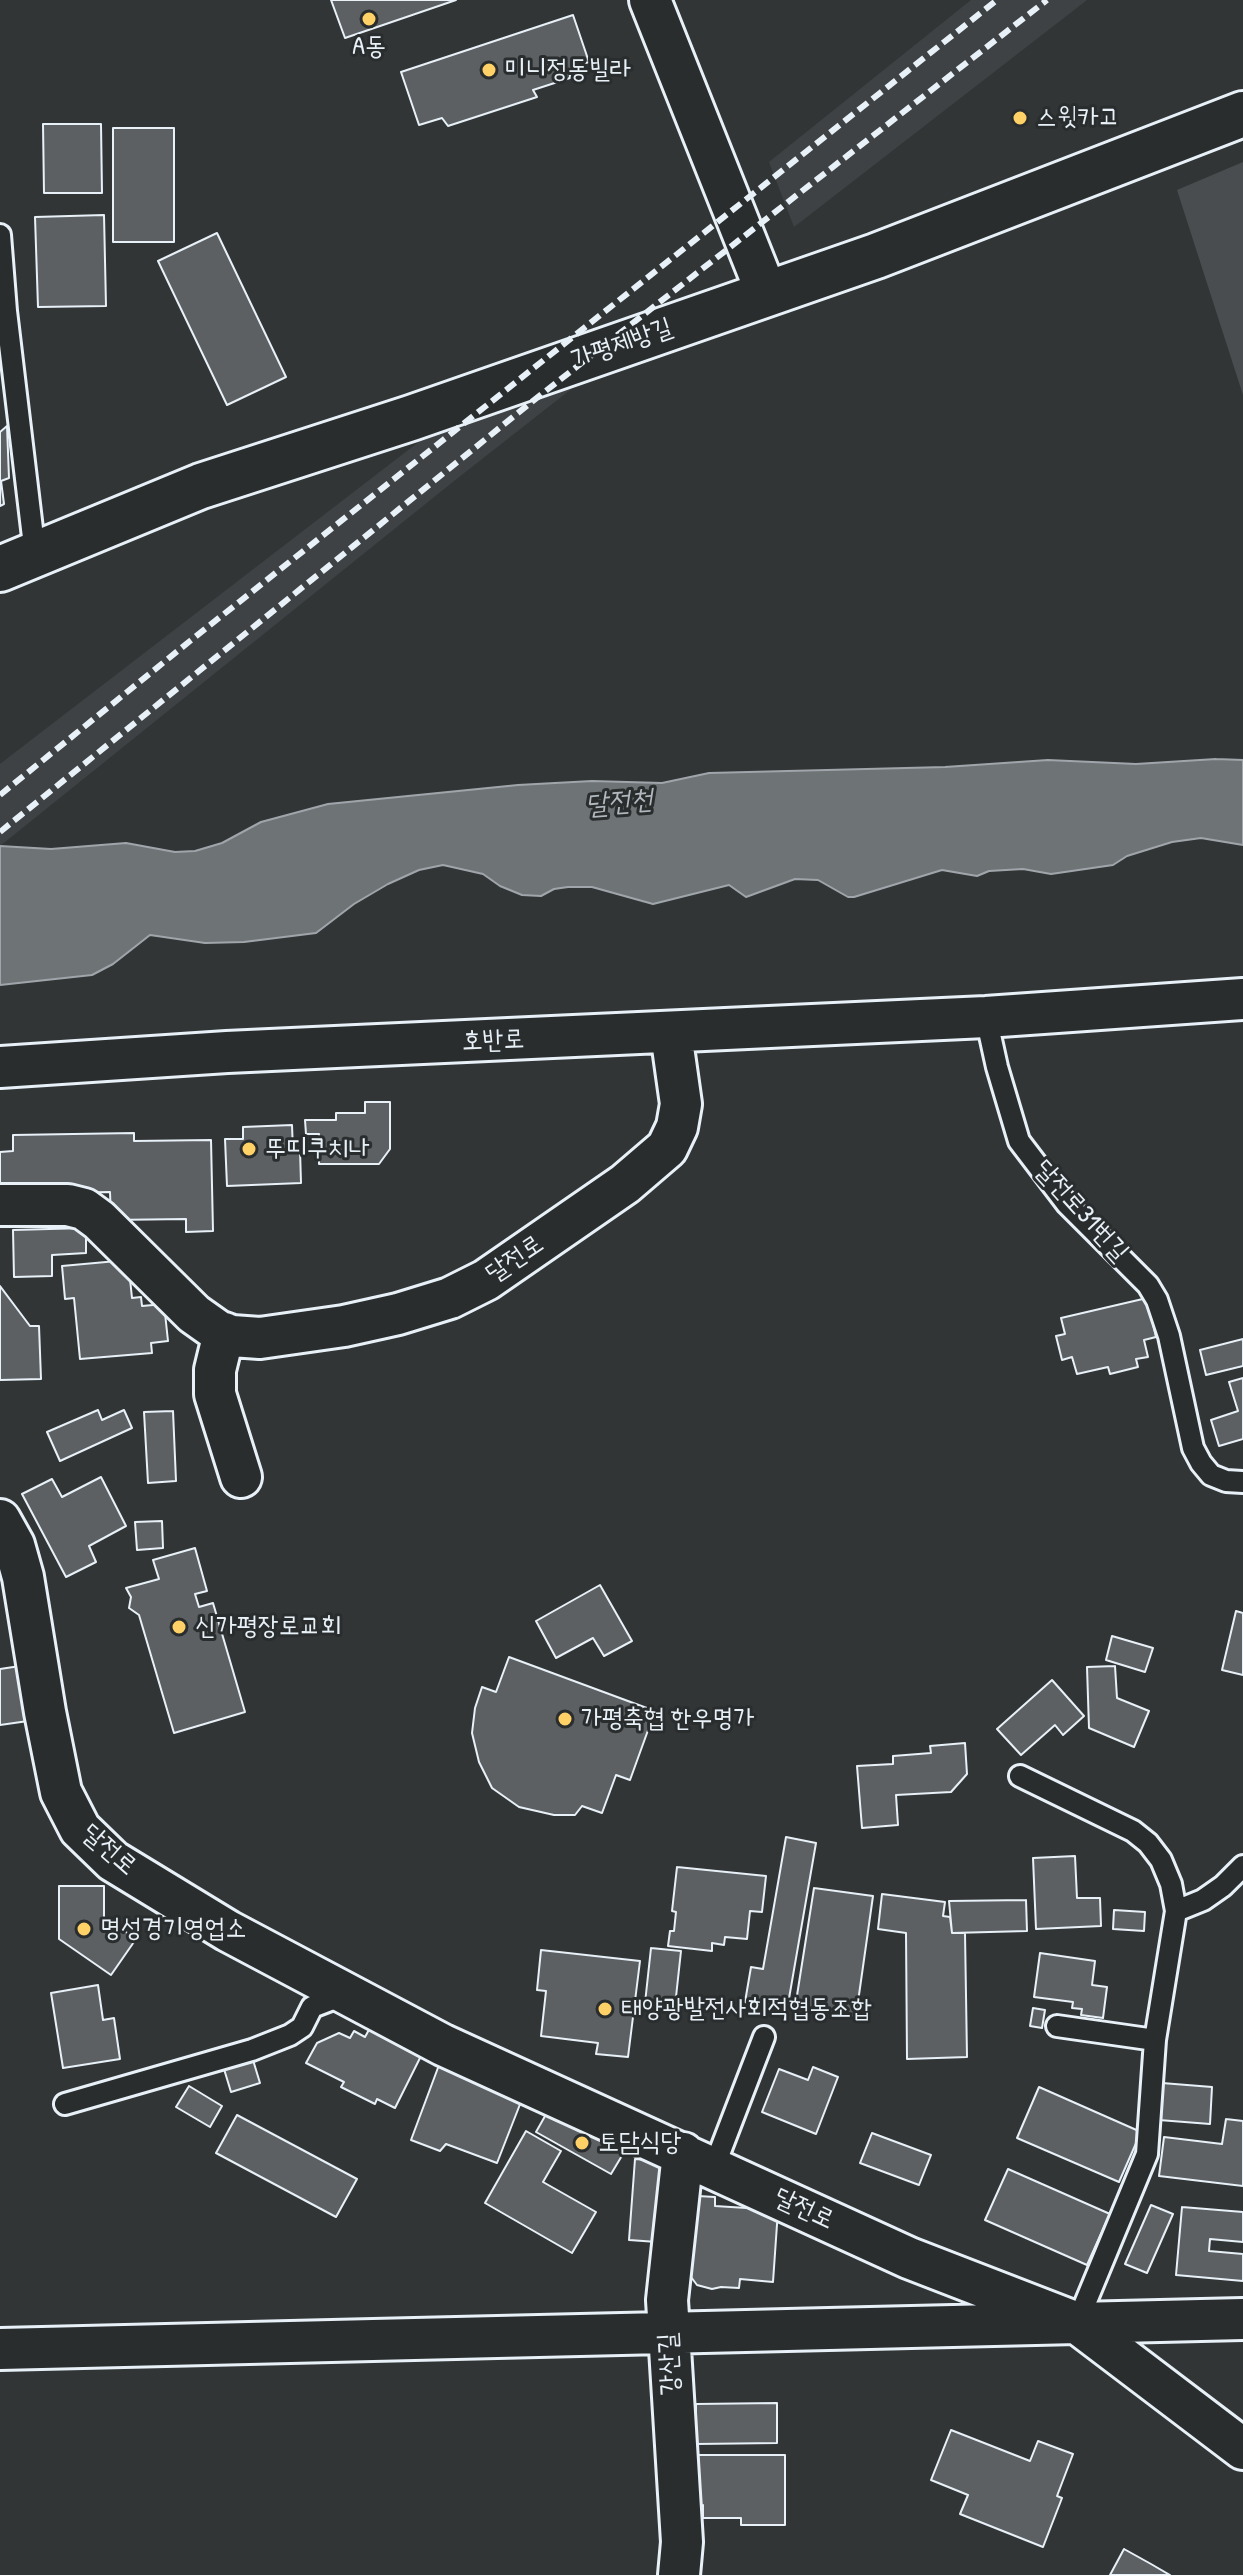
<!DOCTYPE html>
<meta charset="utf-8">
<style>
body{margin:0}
canvas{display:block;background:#323536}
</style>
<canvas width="1243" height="2575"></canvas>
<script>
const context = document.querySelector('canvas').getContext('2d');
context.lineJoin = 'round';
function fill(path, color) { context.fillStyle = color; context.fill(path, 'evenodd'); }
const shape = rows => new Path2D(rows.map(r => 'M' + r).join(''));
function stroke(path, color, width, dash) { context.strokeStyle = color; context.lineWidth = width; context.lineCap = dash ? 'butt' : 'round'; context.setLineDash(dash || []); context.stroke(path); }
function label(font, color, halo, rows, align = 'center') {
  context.font = font + ' "Patrick Hand","Poor Story",sans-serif'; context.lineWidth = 6; context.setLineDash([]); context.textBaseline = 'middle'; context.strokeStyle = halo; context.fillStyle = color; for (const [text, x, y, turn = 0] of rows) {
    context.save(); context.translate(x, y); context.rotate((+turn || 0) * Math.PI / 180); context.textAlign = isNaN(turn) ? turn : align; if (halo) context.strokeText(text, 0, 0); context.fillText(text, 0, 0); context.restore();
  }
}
const built = shape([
 [971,0,1087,0,794,227,769,162],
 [612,357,454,481,0,846,0,764,485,391]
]);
const green = shape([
 [1243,162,1243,395,1177,190]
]);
const water = shape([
 [1216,759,1243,760,1243,845,1201,838,1172,842,1127,856,1113,865,1051,874,1023,869,989,871,977,876,942,870,854,897,848,897,818,880,795,879,746,897,729,885,653,904,592,887,568,887,554,889,541,896,522,895,500,886,483,874,443,865,419,870,388,884,354,904,316,933,244,942,205,943,150,935,113,964,92,975,0,985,0,846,51,849,126,843,175,852,195,851,222,843,261,822,328,804,518,785,592,781,662,783,709,773,945,767,1048,760,1136,764,1216,759]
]);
const building = shape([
 [331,0,456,0,345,38,331,0],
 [573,15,589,62,570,68,570,78,533,90,537,97,448,126,442,118,419,125,401,72,573,15],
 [43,124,101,124,102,193,44,193,43,124],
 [113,128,174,128,174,242,113,242,113,128],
 [104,215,106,306,38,307,35,217,104,215],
 [217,233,286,377,227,405,158,261,217,233],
 [7,426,9,478,1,481,4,504,0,506,0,432,7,426],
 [365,1102,390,1102,390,1149,379,1164,319,1164,319,1134,306,1134,305,1120,336,1120,336,1113,365,1113,365,1102],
 [292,1125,293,1151,300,1150,301,1183,227,1186,225,1139,243,1139,243,1127,292,1125],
 [134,1133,134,1141,211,1140,213,1231,186,1232,186,1219,111,1220,110,1192,0,1194,0,1152,13,1151,13,1135,134,1133],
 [86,1228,86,1253,52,1255,52,1276,14,1277,13,1230,86,1228],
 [128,1260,132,1298,141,1297,142,1306,164,1304,168,1341,151,1343,152,1353,80,1359,74,1298,65,1299,62,1266,128,1260],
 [0,1286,30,1326,39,1326,41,1379,0,1380,0,1286],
 [1147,1298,1156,1337,1144,1340,1148,1357,1136,1359,1138,1367,1110,1374,1108,1367,1077,1374,1072,1357,1062,1360,1056,1336,1065,1334,1061,1318,1147,1298],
 [1243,1339,1243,1366,1206,1375,1200,1350,1243,1339],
 [1243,1378,1243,1439,1219,1446,1211,1420,1238,1411,1229,1382,1243,1378],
 [98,1410,102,1420,124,1410,132,1428,60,1461,47,1432,98,1410],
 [173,1411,176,1481,148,1483,144,1412,173,1411],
 [101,1477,126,1526,89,1546,96,1562,66,1577,22,1494,52,1479,62,1497,101,1477],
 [162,1521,163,1548,137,1550,135,1522,162,1521],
 [195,1548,207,1591,195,1594,199,1607,213,1603,245,1712,174,1733,139,1615,129,1608,131,1597,126,1588,159,1579,153,1560,195,1548],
 [600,1585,632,1641,604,1656,593,1638,556,1658,536,1621,600,1585],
 [1236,1611,1243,1613,1243,1675,1222,1670,1236,1611],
 [1112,1636,1153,1648,1145,1672,1106,1660,1112,1636],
 [509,1657,655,1711,630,1780,616,1775,602,1813,582,1806,575,1815,554,1815,519,1807,492,1788,479,1762,472,1733,475,1708,482,1687,496,1692,509,1657],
 [20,1666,28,1721,0,1725,0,1669,20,1666],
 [1115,1666,1117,1698,1149,1711,1134,1747,1089,1728,1087,1667,1115,1666],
 [1052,1680,1084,1716,1063,1735,1055,1725,1021,1755,997,1729,1052,1680],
 [965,1743,967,1774,951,1792,896,1795,898,1825,862,1828,857,1766,893,1764,893,1756,931,1753,930,1746,965,1743],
 [786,1837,816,1843,787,2010,745,2002,751,1967,763,1969,786,1837],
 [1075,1856,1077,1898,1100,1898,1101,1926,1036,1929,1033,1858,1075,1856],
 [677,1867,766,1876,762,1912,750,1911,747,1939,725,1937,724,1945,712,1943,712,1951,668,1946,670,1931,674,1931,676,1912,672,1911,677,1867],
 [59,1886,104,1886,104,1917,136,1939,111,1975,59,1939,59,1886],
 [814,1888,873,1896,856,2016,795,2008,814,1888],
 [882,1894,945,1902,943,1916,950,1917,952,1933,965,1933,967,2057,907,2059,906,1933,878,1929,882,1894],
 [1026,1900,1027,1931,952,1933,949,1901,1026,1900],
 [1114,1910,1145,1912,1144,1931,1113,1929,1114,1910],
 [651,1948,681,1951,675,2006,645,2003,651,1948],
 [541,1950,640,1961,628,2057,596,2054,598,2043,541,2036,546,1991,537,1990,541,1950],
 [1040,1953,1095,1961,1092,1985,1107,1987,1103,2018,1081,2015,1082,2009,1072,2008,1073,2002,1034,1997,1040,1953],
 [98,1985,103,2020,114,2018,120,2059,63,2068,51,1993,98,1985],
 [1033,2008,1045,2010,1042,2028,1030,2026,1033,2008],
 [371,2026,423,2052,395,2108,377,2099,375,2104,341,2087,344,2082,306,2063,317,2043,339,2033,350,2038,354,2031,365,2037,371,2026],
 [442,2057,526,2089,497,2163,446,2144,440,2151,411,2140,442,2057],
 [253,2060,260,2083,231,2092,224,2069,253,2060],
 [813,2067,838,2077,816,2134,762,2112,779,2069,808,2080,813,2067],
 [1162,2083,1212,2087,1210,2124,1159,2120,1162,2083],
 [189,2086,222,2106,210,2127,176,2107,189,2086],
 [1039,2087,1141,2132,1119,2182,1017,2138,1039,2087],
 [553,2102,629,2144,611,2174,536,2132,553,2102],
 [237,2115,357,2179,336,2217,216,2153,237,2115],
 [1226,2119,1243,2121,1243,2186,1159,2176,1164,2137,1222,2144,1226,2119],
 [526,2131,561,2151,543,2182,596,2212,572,2253,485,2203,526,2131],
 [872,2133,931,2155,919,2185,860,2163,872,2133],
 [635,2159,663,2161,657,2242,629,2240,635,2159],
 [1008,2169,1110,2214,1087,2265,985,2220,1008,2169],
 [698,2196,715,2197,715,2206,778,2210,773,2282,740,2279,739,2288,721,2287,712,2289,697,2285,691,2277,692,2269,683,2269,685,2228,696,2228,698,2196],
 [1151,2205,1173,2214,1147,2273,1125,2264,1151,2205],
 [1182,2207,1243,2212,1243,2242,1210,2239,1209,2251,1243,2254,1243,2281,1176,2275,1182,2207],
 [777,2403,777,2443,696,2444,696,2404,777,2403],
 [951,2430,1030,2461,1038,2441,1073,2454,1057,2496,1062,2498,1043,2547,960,2514,968,2495,931,2480,951,2430],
 [694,2455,785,2455,785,2525,741,2525,741,2518,703,2518,703,2505,694,2505,694,2455],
 [1124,2549,1151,2564,1170,2575,1110,2575,1124,2549]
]);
const lane = shape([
 [0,235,6,311,35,554],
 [986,1017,997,1067,1019,1141,1067,1204,1148,1285,1157,1300,1169,1336,1193,1448,1201,1463,1211,1475,1226,1481,1243,1482],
 [1020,1776,1133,1831,1148,1843,1161,1860,1171,1884,1176,1911],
 [1057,2026,1155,2040],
 [65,2104,252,2050,290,2035,302,2027,312,2007,346,1994],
 [714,2167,764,2037],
 [1077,2323,1147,2154,1155,2040,1176,1911,1203,1900,1223,1886,1243,1866]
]);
const street = shape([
 [650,0,767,294],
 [0,1067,227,1052,986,1017,1243,999],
 [0,1205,68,1205,84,1209,99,1220,194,1314,218,1331,232,1336,260,1338,344,1326,398,1314,450,1298,486,1280,625,1184,667,1148,677,1127,681,1104,671,1033],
 [224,1333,215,1370,215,1394,241,1477],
 [0,1520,14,1545,23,1577,45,1712,61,1792,80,1829,113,1861,228,1931,443,2045,909,2258,1077,2323,1243,2449],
 [0,2349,1243,2319],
 [679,2575,682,2542,667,2300,683,2153]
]);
const secondary = shape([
 [0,569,201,486,411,418,876,256,1243,114]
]);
const rail = shape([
 [0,795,190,641,997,0],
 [0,832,529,404,1047,0]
]);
const markers = [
 [369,19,8,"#ffd166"],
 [489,70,8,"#ffd166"],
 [1020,118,8,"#ffd166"],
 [249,1149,8,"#ffd166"],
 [179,1627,8,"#ffd166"],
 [565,1719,8,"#ffd166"],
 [84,1929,8,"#ffd166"],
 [605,2009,8,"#ffd166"],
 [582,2143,8,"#ffd166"]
];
const poiNames = [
 ["A동",369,47,"center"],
 ["미니정동빌라",505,70],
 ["스윗카고",1036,118],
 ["뚜띠쿠치나",265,1149],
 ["신가평장로교회",195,1627],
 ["가평축협 한우명가",581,1719],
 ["명성경기영업소",100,1929],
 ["태양광발전사회적협동조합",621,2009],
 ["토담식당",598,2143]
];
const streetNames = [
 ["가평제방길",622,344,-19],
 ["호반로",493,1041,-2],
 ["달전로31번길",1081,1211,48],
 ["달전로",515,1259,-34],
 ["달전로",109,1850,41],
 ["달전로",804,2209,25],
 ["강산길",670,2364,-93]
];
const waterNames = [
 ["달전천",619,803,-5]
];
fill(built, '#3f4244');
fill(green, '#494d4f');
fill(water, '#6e7376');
stroke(water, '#9fa5aa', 2);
fill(building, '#5c6063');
stroke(building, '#e8f1f8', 2);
stroke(lane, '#e8f1f8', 26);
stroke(street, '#e8f1f8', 46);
stroke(secondary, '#e8f1f8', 50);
stroke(lane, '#2a2d2e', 20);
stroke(street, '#2a2d2e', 40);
stroke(secondary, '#2a2d2e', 44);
stroke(rail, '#e8f1f8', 6, [12, 6]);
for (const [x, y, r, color] of markers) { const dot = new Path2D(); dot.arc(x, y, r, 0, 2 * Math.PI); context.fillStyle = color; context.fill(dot); stroke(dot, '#2a2d2e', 3); }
label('26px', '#e8f1f8', '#2a2d2e', poiNames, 'left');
label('26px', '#e8f1f8', '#2a2d2e', streetNames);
label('italic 28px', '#b1b8be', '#2a2d2e', waterNames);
</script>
